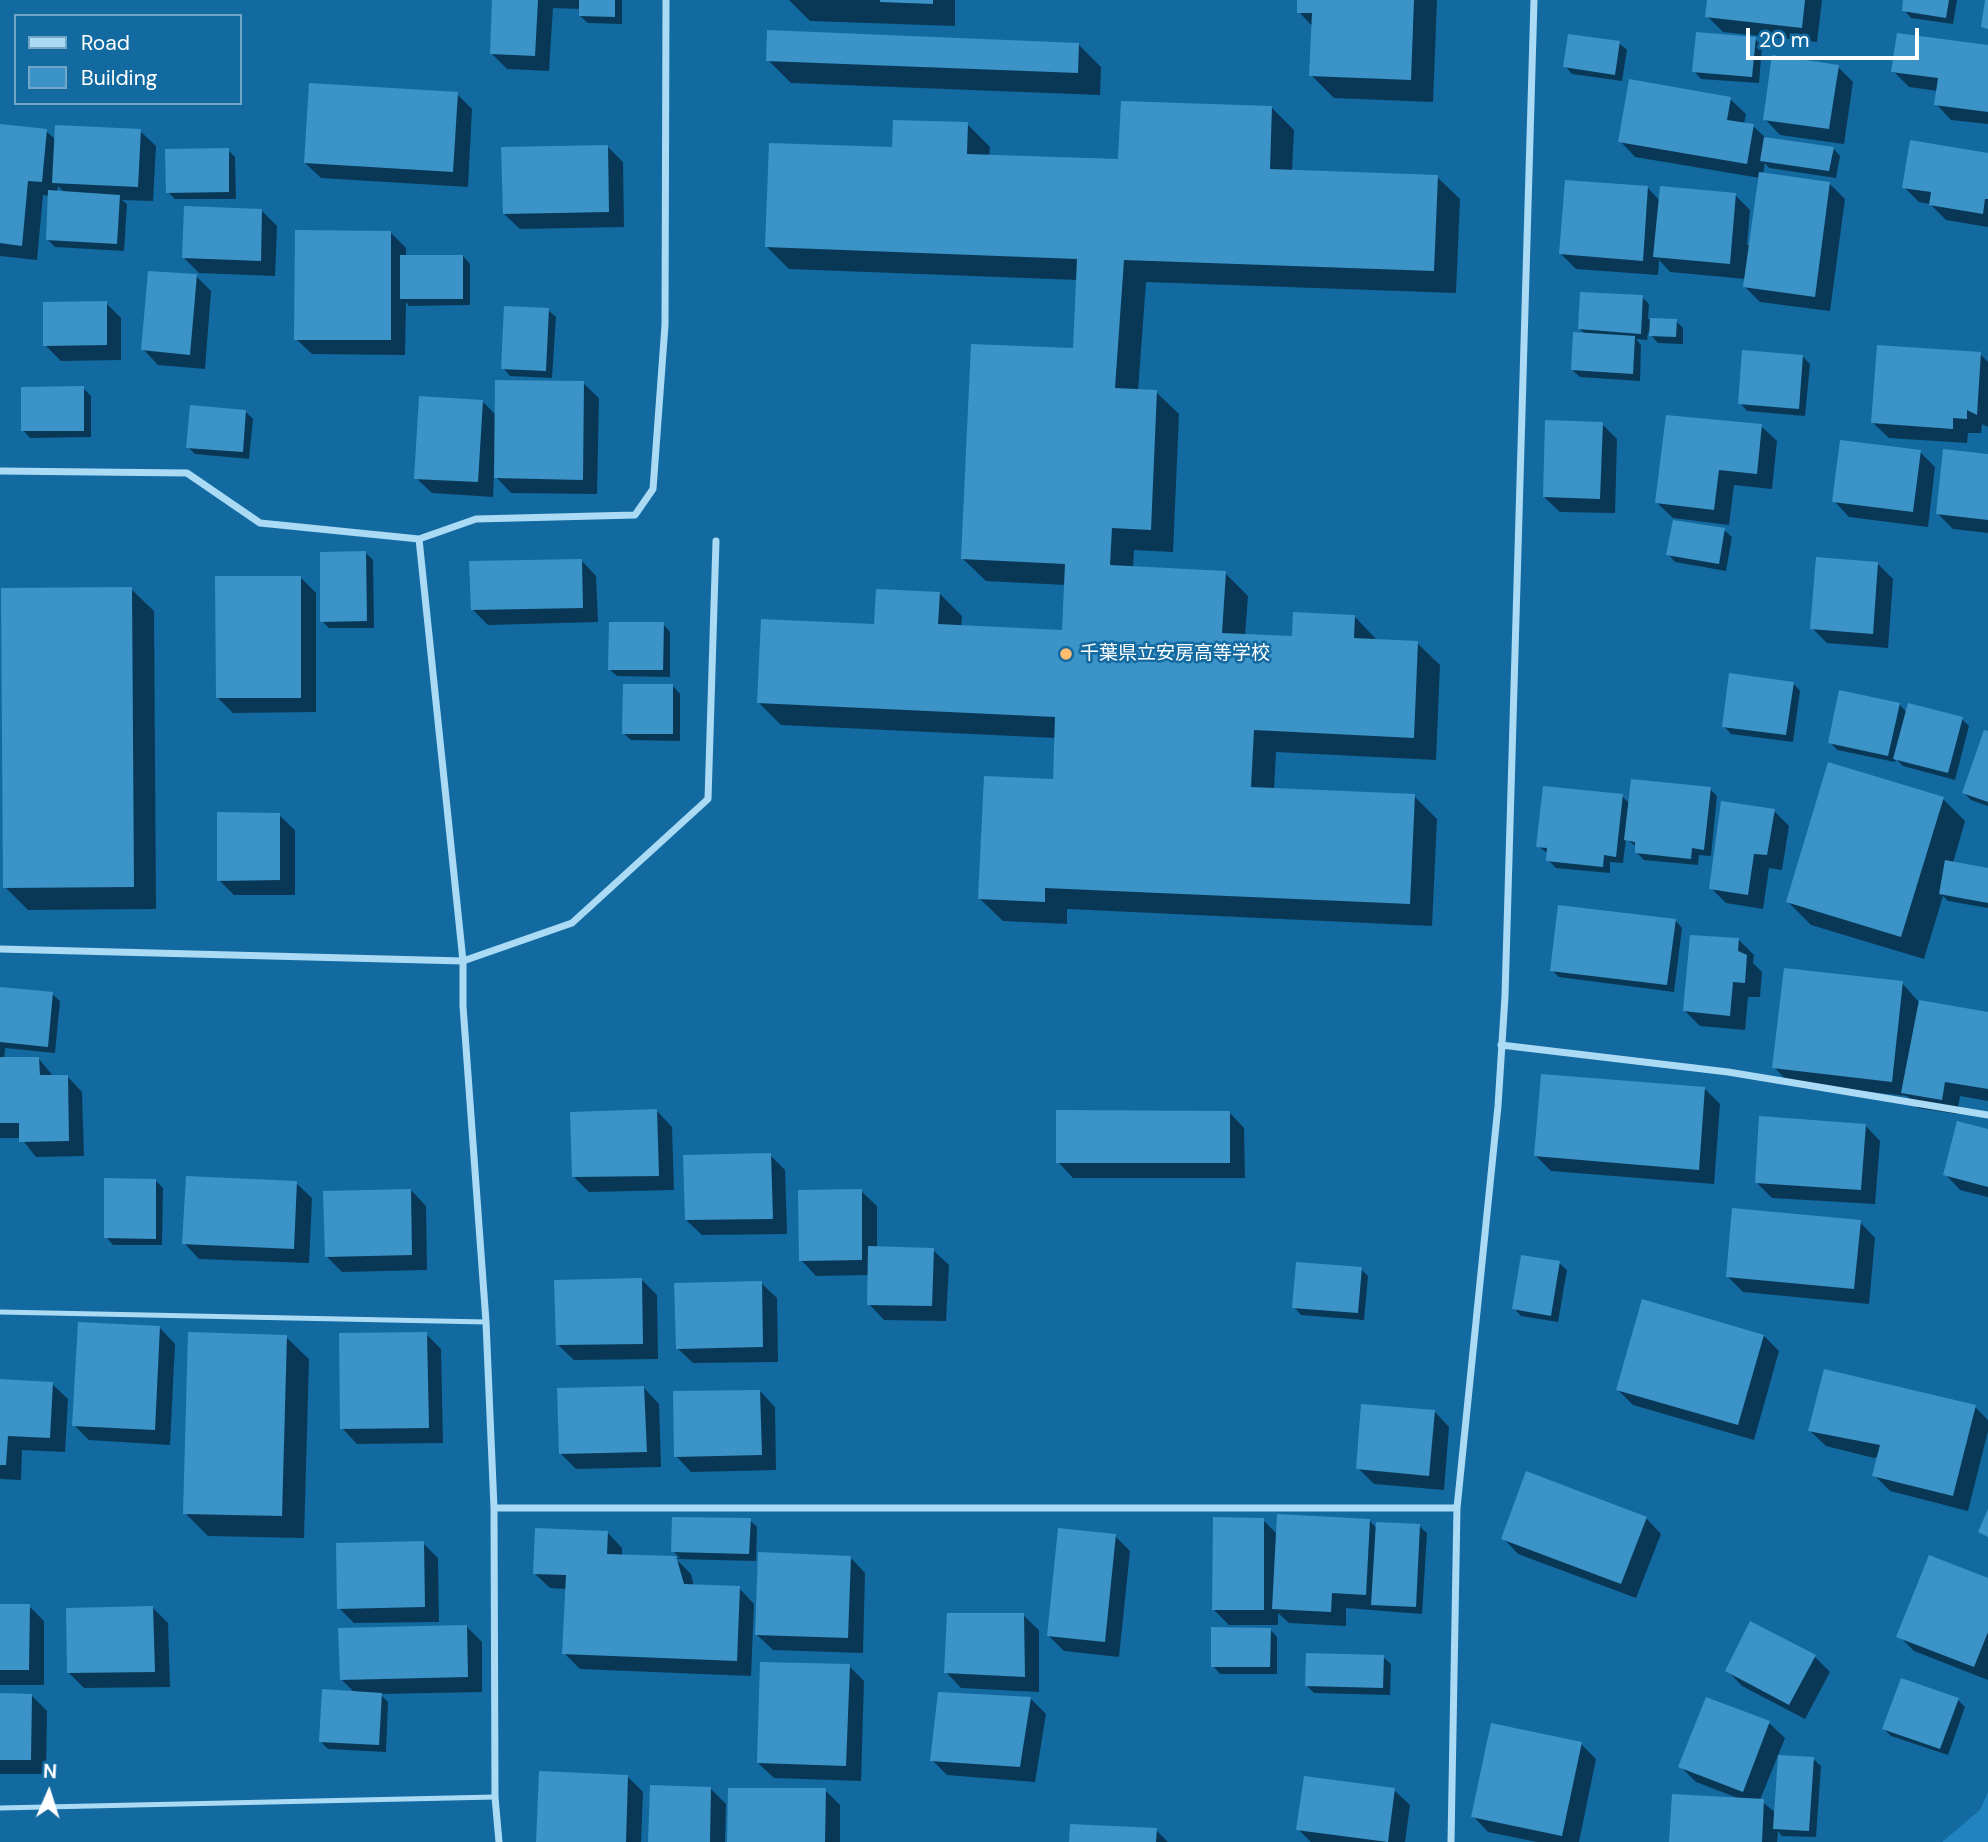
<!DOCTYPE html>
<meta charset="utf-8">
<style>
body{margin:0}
#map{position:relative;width:1988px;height:1842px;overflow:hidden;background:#126aa1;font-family:"DM Sans",sans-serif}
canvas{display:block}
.legend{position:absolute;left:14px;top:14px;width:228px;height:91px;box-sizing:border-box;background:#126aa1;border:2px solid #71a6c7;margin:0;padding:9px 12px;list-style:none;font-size:21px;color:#fff}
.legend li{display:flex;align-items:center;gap:14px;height:35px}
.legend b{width:35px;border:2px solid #71a6c7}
.north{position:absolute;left:14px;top:1758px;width:70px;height:70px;-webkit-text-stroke:5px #126aa1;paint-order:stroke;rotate:3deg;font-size:19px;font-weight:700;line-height:28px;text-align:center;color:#fff}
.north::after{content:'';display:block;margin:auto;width:24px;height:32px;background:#fff;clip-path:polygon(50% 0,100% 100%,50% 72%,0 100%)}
.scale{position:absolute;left:1746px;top:28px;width:173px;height:32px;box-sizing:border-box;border:4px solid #fff;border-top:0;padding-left:9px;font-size:21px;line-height:24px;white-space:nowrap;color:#fff;-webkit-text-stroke:5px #126aa1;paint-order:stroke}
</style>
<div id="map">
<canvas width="1988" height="1842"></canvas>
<ul class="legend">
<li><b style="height:9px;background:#abdaf5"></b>Road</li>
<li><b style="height:19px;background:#3b93c8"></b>Building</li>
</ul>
<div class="north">N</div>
<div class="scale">20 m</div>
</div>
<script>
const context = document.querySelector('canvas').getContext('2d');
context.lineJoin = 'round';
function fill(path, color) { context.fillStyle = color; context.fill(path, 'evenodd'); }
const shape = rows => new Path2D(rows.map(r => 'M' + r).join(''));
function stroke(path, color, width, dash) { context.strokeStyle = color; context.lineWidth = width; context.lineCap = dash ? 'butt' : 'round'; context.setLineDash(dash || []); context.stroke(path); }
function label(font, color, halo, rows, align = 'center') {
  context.font = font + ' "DM Sans","Noto Sans JP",sans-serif'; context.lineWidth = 5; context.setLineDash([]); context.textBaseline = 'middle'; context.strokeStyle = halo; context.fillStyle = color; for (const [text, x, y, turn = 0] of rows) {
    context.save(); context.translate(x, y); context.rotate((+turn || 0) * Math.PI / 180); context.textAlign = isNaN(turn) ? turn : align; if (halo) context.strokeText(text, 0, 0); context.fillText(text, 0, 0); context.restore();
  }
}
const green = shape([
 [1988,1792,1988,1842,1942,1842,1980,1810]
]);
const shadow = shape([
 [494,0,622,0,622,24,588,23,580,16,581,9,553,8,549,71,507,69,491,53],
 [789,0,955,0,955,26,810,21],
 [1299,0,1437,0,1433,102,1334,98,1311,75,1313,27,1299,12],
 [1709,0,1822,0,1817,42,1723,32,1707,16],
 [1905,0,1957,0,1953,24,1911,18,1904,10],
 [1754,38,1762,46,1759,83,1701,79,1694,71],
 [1619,43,1627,50,1622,81,1572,74,1565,66],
 [1078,44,1101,67,1100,95,791,83,768,60],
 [1988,46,1988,124,1951,120,1936,104,1938,91,1909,87,1893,71],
 [1838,67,1853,82,1844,144,1780,135,1765,119],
 [457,94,472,109,468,187,321,178,305,163],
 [1730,99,1746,114,1744,124,1753,126,1767,139,1833,148,1840,156,1836,178,1769,168,1765,163,1763,174,1830,184,1845,199,1830,311,1760,302,1744,286,1746,279,1670,272,1659,260,1658,275,1576,269,1561,254,1648,188,1660,201,1735,195,1750,210,1747,245,1750,245,1760,178,1635,157,1620,141],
 [1271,107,1294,130,1292,172,1437,177,1460,199,1456,293,1146,282,1138,391,1156,392,1179,414,1173,552,1134,550,1133,568,1225,573,1248,596,1245,636,1293,638,1355,617,1377,640,1417,643,1440,665,1436,760,1276,752,1274,790,1414,796,1437,819,1432,926,1067,909,1067,924,1003,921,980,899,1054,781,1056,738,781,725,759,703,876,626,939,593,962,616,961,627,1064,632,1066,585,986,581,963,559,1075,350,1078,280,789,269,767,247,894,149,967,124,990,147,989,157,1120,161],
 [0,126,46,131,56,140,140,131,156,146,153,201,122,200,127,204,124,251,55,247,48,240,50,196,43,195,37,260,0,256],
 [58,186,65,193,57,193],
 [608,147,623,162,624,227,520,229,504,214],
 [228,150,235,157,236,199,175,199,168,192],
 [1988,155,1988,227,1946,220,1930,204,1919,202,1904,187],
 [262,211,277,226,275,276,199,273,183,257],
 [390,232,406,248,406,257,463,256,470,264,470,305,409,306,406,302,405,355,312,354,296,339],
 [196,276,211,291,205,369,158,365,143,349],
 [1642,297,1649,304,1648,319,1676,321,1683,328,1683,344,1658,343,1648,332,1647,340,1636,339,1641,345,1640,381,1580,377,1572,370,1586,335,1580,329],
 [106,303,121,318,121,360,61,361,45,345],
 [548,310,556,317,552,378,510,376,503,368],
 [1980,354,1988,362,1988,427,1982,424,1981,433,1968,433,1967,443,1889,438,1873,423],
 [1802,356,1810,364,1805,416,1747,411,1740,403],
 [583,383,599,398,597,494,511,493,494,475,493,497,432,493,416,478,482,401,497,416],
 [83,388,91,396,91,437,30,438,23,430],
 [246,412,253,419,249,459,195,454,188,447],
 [1602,424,1617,439,1615,513,1560,512,1544,497],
 [1761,426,1777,441,1772,489,1734,485,1729,525,1673,518,1657,503],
 [1920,452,1935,467,1928,527,1849,517,1834,501],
 [1988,456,1988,533,1953,529,1938,514],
 [1724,530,1732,537,1726,571,1675,562,1668,554],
 [366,553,373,560,374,628,329,628,322,621],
 [581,560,596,576,598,622,488,625,473,610],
 [1878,564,1893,579,1888,648,1827,643,1812,628],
 [300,577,316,593,316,712,233,713,217,697],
 [131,589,154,611,156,909,28,910,5,887],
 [663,624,670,632,670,677,617,676,609,669],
 [1793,683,1800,691,1793,742,1731,734,1724,726],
 [673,686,680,694,680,741,631,740,623,733],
 [1899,704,1907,713,1962,719,1969,726,1955,780,1903,766,1896,759,1895,762,1837,750,1830,742],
 [1988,733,1988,806,1971,800,1964,793],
 [1710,789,1717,796,1711,856,1699,855,1698,865,1644,860,1636,852,1637,847,1626,839,1623,863,1610,862,1610,873,1556,868,1548,860,1549,854,1538,846,1622,796,1630,804],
 [1943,799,1965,821,1953,863,1988,869,1988,908,1948,901,1943,896,1924,959,1811,925,1788,902],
 [1774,811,1789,826,1782,870,1769,868,1763,909,1726,903,1711,888],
 [279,815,295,830,295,895,234,895,219,880],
 [1675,920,1682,928,1674,992,1559,977,1552,970],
 [1739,940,1754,955,1753,963,1762,972,1760,997,1748,997,1745,1030,1700,1026,1685,1011],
 [1902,983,1918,1001,1988,1014,1988,1101,1960,1096,1957,1114,1918,1108,1907,1096,1789,1083,1774,1067],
 [0,988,52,994,60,1001,55,1053,5,1048,4,1059,39,1059,54,1077,67,1076,82,1092,84,1156,36,1157,21,1138,0,1138],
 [1705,1089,1720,1104,1714,1184,1551,1171,1536,1156],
 [657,1111,672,1127,674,1190,589,1192,573,1176],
 [1229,1112,1244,1128,1245,1178,1073,1178,1058,1162],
 [1865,1125,1880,1141,1875,1204,1772,1198,1757,1183],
 [1988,1131,1988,1197,1960,1190,1945,1174],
 [770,1155,785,1170,787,1234,702,1235,686,1220],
 [156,1181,163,1188,162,1245,113,1245,106,1237],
 [296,1183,312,1198,309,1263,199,1259,184,1243],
 [411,1190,426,1206,427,1270,342,1272,326,1256],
 [861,1191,877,1206,877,1248,933,1250,949,1265,946,1321,884,1320,869,1304,869,1275,816,1276,801,1260],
 [1860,1222,1875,1238,1869,1304,1743,1292,1727,1276],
 [1559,1263,1567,1270,1558,1322,1521,1316,1514,1308],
 [1361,1269,1368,1276,1364,1320,1301,1315,1294,1307],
 [641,1279,657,1295,658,1359,574,1360,558,1345],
 [761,1283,777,1298,778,1362,693,1363,677,1348],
 [160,1328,175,1344,170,1445,89,1440,74,1425],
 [426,1334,441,1349,443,1443,357,1444,342,1428],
 [1764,1336,1779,1351,1754,1440,1633,1405,1618,1390],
 [286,1337,309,1359,304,1538,208,1536,185,1513],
 [0,1381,52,1384,68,1399,65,1452,22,1450,21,1480,0,1479],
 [644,1388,659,1404,661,1467,576,1469,560,1453],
 [760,1391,775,1407,776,1470,691,1472,676,1456],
 [1975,1407,1988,1420,1988,1431,1968,1511,1890,1491,1874,1475,1879,1456,1874,1458,1826,1446,1810,1431],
 [1434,1411,1449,1427,1444,1490,1374,1484,1358,1468],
 [1646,1518,1661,1534,1636,1598,1518,1554,1503,1538],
 [750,1520,757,1527,756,1561,676,1559,691,1574,694,1587,739,1588,754,1604,751,1676,580,1669,564,1653,567,1589,550,1588,534,1573,607,1532,622,1548,622,1556,680,1558,673,1551],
 [1263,1520,1277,1534,1369,1520,1377,1529,1419,1526,1427,1533,1422,1614,1346,1608,1346,1626,1289,1623,1278,1613,1278,1625,1229,1625,1214,1610],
 [1115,1536,1130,1551,1119,1657,1064,1651,1049,1636],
 [423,1543,438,1558,439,1622,354,1623,339,1608],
 [850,1557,865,1573,863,1653,773,1650,757,1635],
 [1988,1580,1988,1680,1914,1651,1899,1636],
 [0,1606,29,1606,44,1621,44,1685,0,1685],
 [152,1607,168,1623,170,1687,84,1688,69,1673],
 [1023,1615,1039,1630,1039,1692,961,1688,946,1672],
 [467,1627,482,1642,482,1692,380,1694,388,1702,386,1752,328,1749,321,1742,355,1693,341,1679],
 [1270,1629,1277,1637,1277,1674,1220,1674,1213,1666],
 [1383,1657,1391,1664,1390,1695,1314,1693,1307,1686],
 [1815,1657,1830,1672,1805,1719,1742,1686,1727,1670],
 [849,1666,864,1681,861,1781,774,1778,758,1763],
 [0,1695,31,1695,47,1711,46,1774,0,1774],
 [1031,1699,1046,1714,1035,1782,947,1775,932,1760],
 [1958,1700,1965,1707,1948,1755,1891,1736,1884,1729],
 [1769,1723,1785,1738,1760,1800,1776,1813,1813,1759,1821,1766,1816,1837,1782,1836,1778,1831,1777,1842,1671,1842,1738,1798,1696,1782,1681,1767],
 [1581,1744,1596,1759,1579,1842,1537,1842,1488,1832,1473,1816],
 [627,1776,643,1792,641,1842,538,1842],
 [710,1788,726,1804,725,1842,650,1842],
 [825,1790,840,1805,840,1842,729,1842],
 [1394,1790,1410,1805,1405,1842,1311,1842,1298,1829],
 [1156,1830,1168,1842,1071,1842]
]);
const building = shape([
 [492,0,538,0,535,56,490,54],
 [579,0,615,0,615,17,579,16],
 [880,0,933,0,933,4,880,2],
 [1297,0,1414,0,1411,80,1309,76,1312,13,1297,13],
 [1707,0,1805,0,1802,28,1705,17],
 [1903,0,1949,0,1946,18,1902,11],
 [1985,0,1988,0,1988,29,1981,27],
 [767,30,1079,43,1078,73,766,61],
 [1696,32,1756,37,1752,77,1692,72],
 [1897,33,1988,45,1988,112,1934,105,1938,78,1891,72],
 [1568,34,1620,41,1615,75,1563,67],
 [1772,55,1839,65,1829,129,1763,120],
 [1629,79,1731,97,1727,120,1754,124,1747,164,1618,142],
 [309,83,458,92,453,172,304,163],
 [1121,101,1272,106,1270,169,1438,175,1434,271,1124,260,1115,388,1157,390,1151,530,1112,528,1110,565,1226,571,1222,633,1292,636,1293,612,1355,615,1354,638,1418,641,1414,738,1254,730,1251,787,1415,794,1410,904,1045,888,1045,902,978,899,984,776,1053,779,1055,717,757,703,761,619,874,624,876,589,940,592,938,624,1062,630,1065,564,961,559,971,344,1073,348,1077,259,765,247,769,143,892,147,893,120,968,122,967,154,1118,159],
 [0,124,47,129,42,182,28,181,22,246,0,243],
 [55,125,141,129,138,187,52,183],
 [1764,137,1834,147,1829,171,1760,161],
 [1910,140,1988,153,1988,199,1985,199,1983,214,1929,205,1931,192,1902,188],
 [608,145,609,212,503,214,501,147],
 [229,148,229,192,166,193,165,149],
 [1759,172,1830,182,1815,297,1743,287],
 [1565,180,1648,186,1643,261,1559,254],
 [1660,186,1736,193,1730,264,1653,257],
 [48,190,120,195,117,244,46,240],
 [184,206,262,209,261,261,182,258],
 [295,230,391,231,391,340,294,340],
 [400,255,463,255,463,299,400,299],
 [148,271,197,274,190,355,141,350],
 [1580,292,1643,295,1641,334,1578,329],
 [107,301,107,345,43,346,43,302],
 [504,306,549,308,546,371,501,369],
 [1650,318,1677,319,1676,337,1649,336],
 [1573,332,1635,336,1633,374,1571,370],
 [1877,345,1981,352,1977,415,1967,410,1967,419,1953,418,1953,429,1871,423],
 [1742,350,1803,355,1799,409,1738,404],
 [495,380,584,381,583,480,494,478],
 [84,386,84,431,21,431,21,387],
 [419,396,483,400,478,482,414,479],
 [190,405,246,410,243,452,186,448],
 [1666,415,1762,424,1757,474,1719,470,1714,510,1655,503],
 [1545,420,1603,422,1600,499,1543,497],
 [1840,440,1921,450,1913,512,1832,502],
 [1943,449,1988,454,1988,520,1936,514],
 [1673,520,1725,528,1719,564,1666,555],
 [366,551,367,621,320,622,320,552],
 [1816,557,1878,562,1873,634,1810,629],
 [582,559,583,608,471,610,469,561],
 [215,576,301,576,301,698,216,698],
 [132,587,134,887,3,888,1,588],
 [609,622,664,622,663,670,608,670],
 [1729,673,1794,682,1786,735,1722,727],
 [623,684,673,684,673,734,622,734],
 [1839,690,1900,703,1888,756,1828,743],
 [1908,703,1963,717,1948,773,1893,759],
 [1984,730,1988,731,1988,802,1962,793],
 [1828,762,1944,797,1901,937,1786,902],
 [1631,779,1711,787,1704,850,1692,848,1691,859,1635,853,1635,842,1624,840],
 [1543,786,1623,794,1616,857,1604,855,1603,867,1546,861,1547,848,1536,847],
 [1721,801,1775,809,1767,855,1754,854,1748,895,1709,889],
 [217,812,280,813,280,880,217,881],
 [1945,860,1988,868,1988,903,1939,894],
 [1558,905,1676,919,1667,985,1550,971],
 [1690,935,1739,938,1738,951,1747,955,1745,983,1733,982,1730,1016,1683,1011],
 [1784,968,1903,981,1892,1082,1772,1068],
 [0,987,53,992,48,1047,0,1042],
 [1919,1000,1988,1012,1988,1089,1945,1082,1942,1100,1901,1093],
 [0,1057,39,1057,40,1075,68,1075,69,1141,19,1142,19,1123,0,1123],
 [1541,1074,1705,1087,1699,1170,1534,1156],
 [657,1109,659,1176,572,1177,570,1112],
 [1056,1110,1230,1111,1230,1163,1056,1163],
 [1759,1116,1866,1124,1861,1190,1755,1183],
 [1957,1121,1988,1129,1988,1187,1943,1175],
 [771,1153,773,1219,685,1220,683,1155],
 [186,1176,297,1181,294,1249,182,1244],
 [104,1178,156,1179,156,1239,104,1238],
 [411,1189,412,1255,325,1257,323,1191],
 [862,1189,862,1260,799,1261,798,1190],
 [1732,1208,1861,1220,1854,1289,1726,1277],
 [868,1246,934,1248,932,1306,867,1305],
 [1521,1255,1560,1261,1551,1316,1512,1309],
 [1296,1262,1362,1267,1358,1313,1292,1308],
 [642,1278,643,1344,556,1345,554,1280],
 [762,1281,763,1347,676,1349,674,1283],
 [1642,1299,1764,1335,1738,1425,1616,1390],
 [78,1322,160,1326,155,1430,72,1426],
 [188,1332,287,1335,282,1516,183,1514],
 [427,1332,429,1428,340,1429,339,1333],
 [1824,1369,1976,1405,1953,1496,1872,1476,1880,1445,1808,1431],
 [0,1379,53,1382,50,1438,8,1436,6,1465,0,1465],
 [644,1386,647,1452,559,1454,557,1388],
 [760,1390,762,1455,674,1457,673,1391],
 [1361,1404,1435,1410,1429,1476,1356,1469],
 [1526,1471,1647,1517,1621,1584,1501,1539],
 [1988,1509,1988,1537,1978,1532],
 [1277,1514,1370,1519,1366,1595,1332,1593,1331,1612,1272,1609],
 [672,1517,751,1518,749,1554,671,1552],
 [1213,1517,1264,1518,1264,1610,1212,1610],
 [1376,1522,1420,1524,1416,1607,1371,1605],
 [535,1528,608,1531,607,1554,676,1556,684,1584,740,1586,737,1661,562,1654,566,1575,533,1574],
 [1058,1528,1116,1534,1105,1642,1047,1636],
 [424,1541,425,1607,337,1609,336,1543],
 [758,1552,851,1556,848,1638,755,1635],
 [1929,1555,1988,1578,1988,1632,1974,1667,1896,1637],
 [0,1604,30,1604,29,1670,0,1670],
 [153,1606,155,1672,67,1673,66,1608],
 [947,1613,1024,1613,1025,1677,944,1673],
 [1750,1621,1816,1655,1789,1705,1725,1671],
 [467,1625,468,1677,340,1680,338,1628],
 [1211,1627,1271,1628,1270,1667,1211,1667],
 [1306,1653,1384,1655,1383,1688,1305,1686],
 [760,1662,850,1664,846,1766,757,1763],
 [1901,1678,1959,1698,1940,1749,1882,1729],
 [322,1689,382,1693,379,1745,319,1742],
 [938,1692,1031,1697,1020,1767,930,1761],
 [0,1693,32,1694,31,1760,0,1760],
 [1706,1697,1770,1721,1743,1792,1678,1767],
 [1491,1723,1582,1742,1562,1836,1471,1817],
 [1778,1755,1814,1757,1809,1831,1773,1829],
 [539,1771,628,1775,626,1842,536,1842],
 [1304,1776,1395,1788,1388,1842,1296,1830],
 [650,1785,711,1787,710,1842,648,1842],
 [728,1788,826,1788,825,1842,727,1842],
 [1672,1794,1764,1799,1762,1842,1669,1842],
 [1070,1824,1157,1828,1156,1842,1069,1842]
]);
const service = shape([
 [0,1312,486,1322],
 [0,1808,495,1797]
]);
const minor = shape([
 [0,471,187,473,260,523,419,539,476,519,635,515,653,489,665,325,666,0],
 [419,539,463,961,463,1006,486,1322,494,1508,495,1797,499,1842],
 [0,949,463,961,572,923,708,799,716,541],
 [1501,1045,1728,1072,1988,1115],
 [494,1508,1457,1508],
 [1451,1842,1457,1508,1498,1106,1505,996,1534,0]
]);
const markers = [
 [1066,654,7,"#ffbc6f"]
];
const poiNames = [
 ["千葉県立安房高等学校",1080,654]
];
fill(green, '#2183bf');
fill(shadow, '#0007');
fill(building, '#3b93c8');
stroke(service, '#abdaf5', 5);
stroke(minor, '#abdaf5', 7);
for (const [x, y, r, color] of markers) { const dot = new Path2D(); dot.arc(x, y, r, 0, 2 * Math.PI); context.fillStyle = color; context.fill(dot); stroke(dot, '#126aa1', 2.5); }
label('19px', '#fff', '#126aa1', poiNames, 'left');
</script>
